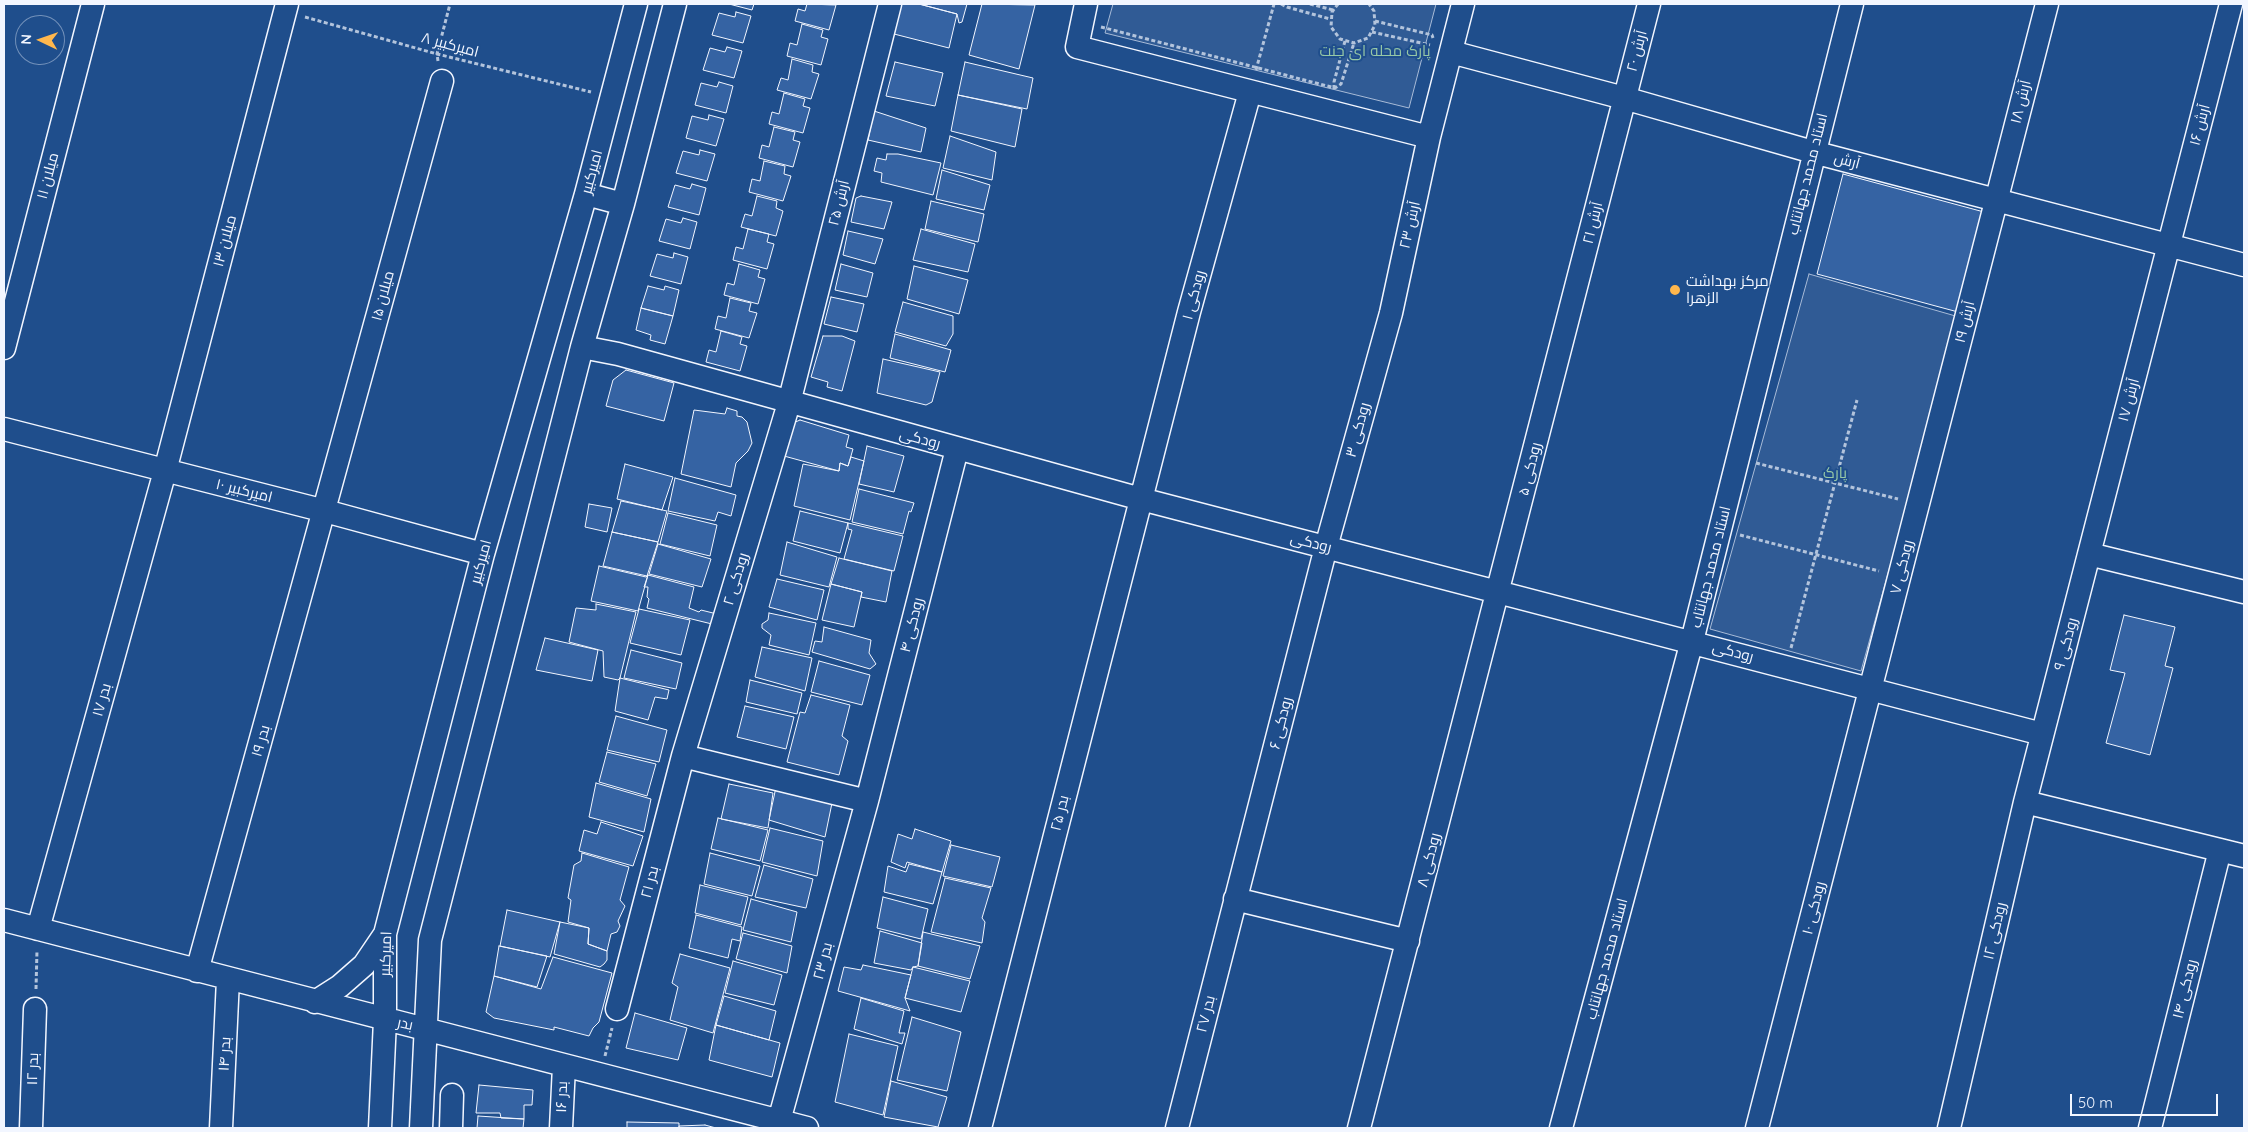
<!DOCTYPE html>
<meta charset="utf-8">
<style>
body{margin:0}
#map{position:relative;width:2248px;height:1132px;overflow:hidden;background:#1f4e8c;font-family:Quicksand,sans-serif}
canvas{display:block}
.frame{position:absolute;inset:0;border:5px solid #f2f6ff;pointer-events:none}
.north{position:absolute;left:15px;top:15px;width:50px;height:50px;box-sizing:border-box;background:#1f4e8c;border:1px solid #7391ba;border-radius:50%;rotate:273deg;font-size:14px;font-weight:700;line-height:20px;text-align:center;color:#f2f6ff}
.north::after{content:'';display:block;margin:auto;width:18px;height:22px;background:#ffb74d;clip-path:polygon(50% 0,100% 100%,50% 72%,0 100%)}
.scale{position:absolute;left:2070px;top:1094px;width:148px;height:22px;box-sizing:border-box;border:2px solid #f2f6ff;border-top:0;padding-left:6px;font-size:15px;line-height:18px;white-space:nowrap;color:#f2f6ff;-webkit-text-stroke:4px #1f4e8c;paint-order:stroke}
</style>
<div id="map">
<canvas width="2248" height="1132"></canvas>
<div class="frame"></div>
<div class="north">N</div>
<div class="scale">50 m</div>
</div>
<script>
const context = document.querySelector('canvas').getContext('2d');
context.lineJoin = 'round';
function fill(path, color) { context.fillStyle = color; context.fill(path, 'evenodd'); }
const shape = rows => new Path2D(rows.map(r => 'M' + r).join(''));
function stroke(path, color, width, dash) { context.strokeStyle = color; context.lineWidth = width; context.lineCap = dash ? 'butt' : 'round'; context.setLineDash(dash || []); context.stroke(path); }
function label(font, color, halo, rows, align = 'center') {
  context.font = font + ' Quicksand,Cairo,sans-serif'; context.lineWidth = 4; context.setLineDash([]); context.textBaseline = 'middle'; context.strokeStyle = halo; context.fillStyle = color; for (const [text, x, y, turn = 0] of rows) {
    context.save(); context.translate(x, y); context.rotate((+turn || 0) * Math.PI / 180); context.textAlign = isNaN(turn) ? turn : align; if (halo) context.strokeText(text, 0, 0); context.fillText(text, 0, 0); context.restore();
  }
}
const built = shape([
 [1113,4,1436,4,1409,108,1105,33,1113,4],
 [1809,274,1959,317,1861,671,1710,629,1809,274]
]);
const building = shape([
 [729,4,754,4,752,10,729,4],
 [807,4,836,5,829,30,795,21,798,9,805,11,807,4],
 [901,4,919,4,957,14,949,48,894,34,901,4],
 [919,4,967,4,962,22,959,23,957,14,919,4],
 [982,4,1035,5,1019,69,969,55,982,4],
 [736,12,751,16,743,43,712,35,719,13,735,17,736,12],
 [802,24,823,30,821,37,828,39,821,65,787,56,790,43,797,45,802,24],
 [727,47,742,51,734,78,703,70,710,48,725,52,727,47],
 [792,59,813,65,812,72,819,74,811,99,777,90,781,78,788,80,792,59],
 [895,62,943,73,935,106,886,96,895,62],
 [965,62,1033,78,1027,109,958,95,965,62],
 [719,82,733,86,726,113,695,105,701,83,717,87,719,82],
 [784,93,805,99,803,106,810,108,803,133,769,124,772,112,779,114,784,93],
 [958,95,1022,109,1015,147,951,131,958,95],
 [874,111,926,128,921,152,868,140,874,111],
 [709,115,724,119,716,146,686,138,692,116,708,120,709,115],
 [774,127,795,132,793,140,800,142,793,167,759,158,762,145,769,147,774,127],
 [950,136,996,152,992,180,943,168,950,136],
 [700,150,715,154,707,181,676,173,683,151,699,155,700,150],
 [887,154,898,154,941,163,933,195,881,182,882,173,874,171,877,158,886,160,887,154],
 [764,161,785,166,784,174,791,176,783,201,749,192,752,179,760,181,764,161],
 [942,170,990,185,984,210,936,199,942,170],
 [1843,174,1984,212,1958,312,1817,274,1843,174],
 [692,184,706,188,699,215,668,207,675,185,690,189,692,184],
 [757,196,777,201,776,208,783,211,776,236,741,227,745,214,752,216,757,196],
 [861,196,892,202,884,229,851,222,856,198,861,196],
 [931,201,984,214,978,242,925,229,931,201],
 [683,218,697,222,690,249,659,241,666,219,681,223,683,218],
 [748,229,769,234,767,242,774,244,767,269,733,260,736,247,743,249,748,229],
 [921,229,975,244,968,272,913,260,921,229],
 [848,231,883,239,875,264,843,255,848,231],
 [674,253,688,257,681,284,650,276,657,254,673,258,674,253],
 [739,264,760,270,758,277,765,279,758,304,724,295,727,283,734,285,739,264],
 [841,264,873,273,867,297,835,290,841,264],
 [914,266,968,280,959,314,907,299,914,266],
 [648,286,664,290,665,286,679,290,673,316,641,308,648,286],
 [831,297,864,304,857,332,824,324,831,297],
 [730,298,751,303,749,311,757,313,749,338,715,329,718,316,726,318,730,298],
 [903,302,953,316,953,334,946,346,895,332,903,302],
 [641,308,673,316,665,344,650,340,651,335,636,330,641,308],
 [721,331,742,337,740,344,747,346,740,371,706,362,709,350,716,352,721,331],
 [895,334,951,350,945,372,890,358,895,334],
 [823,336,842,336,855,341,842,391,827,387,828,382,811,377,823,336],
 [883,359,940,372,932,402,926,405,877,393,883,359],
 [626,370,674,383,664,421,606,406,613,380,626,370],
 [727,408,737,411,737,416,742,417,747,422,752,443,748,451,736,463,731,487,681,474,694,410,725,414,727,408],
 [800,420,849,435,846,447,853,449,848,466,840,463,839,471,784,456,791,424,800,420],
 [867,446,904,456,894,492,859,484,867,446],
 [851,457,864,461,850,520,794,506,803,464,839,471,840,463,848,466,851,457],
 [625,464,673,477,662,510,617,499,625,464],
 [675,478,736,495,731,516,718,512,715,521,668,511,675,478],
 [859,489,914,503,911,512,909,511,903,534,852,522,859,489],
 [621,501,667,511,658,542,612,532,621,501],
 [589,504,612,508,607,532,585,527,589,504],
 [800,511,848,523,840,553,793,541,800,511],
 [668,513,717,525,710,556,660,544,668,513],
 [848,523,903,536,894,571,844,559,852,530,848,529,848,523],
 [612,532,658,542,647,576,603,566,612,532],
 [787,542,837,557,829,587,780,575,787,542],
 [658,544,711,559,702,587,649,574,658,544],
 [839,558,892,571,886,602,861,597,862,592,831,584,839,558],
 [599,566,646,577,648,575,638,611,591,601,599,566],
 [648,575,694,587,689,608,699,612,701,610,717,614,716,625,647,608,649,599,647,597,648,587,644,587,648,575],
 [777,579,824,590,817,620,769,607,777,579],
 [831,584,862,592,854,627,822,620,831,584],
 [596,604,636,612,620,678,618,680,604,677,603,651,569,642,576,608,596,610,596,604],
 [639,609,690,620,681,655,630,643,639,609],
 [769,613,816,623,809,655,769,645,771,635,762,628,762,624,768,620,769,613],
 [2124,615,2175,627,2165,666,2173,668,2150,755,2106,743,2125,673,2110,670,2124,615],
 [824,627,871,640,869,653,876,664,870,669,812,652,815,641,822,642,824,627],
 [545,638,598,650,592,681,536,670,545,638],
 [762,647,812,658,805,691,755,677,762,647],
 [631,650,682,663,676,689,624,678,631,650],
 [819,661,870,675,862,705,811,692,819,661],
 [620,678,669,690,667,699,655,697,648,720,615,711,620,678],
 [750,680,802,693,797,714,746,702,750,680],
 [811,695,850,705,842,736,848,741,839,775,787,762,800,712,805,713,811,695],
 [745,706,794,717,786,749,737,737,745,706],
 [616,716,667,730,659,762,607,750,616,716],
 [607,752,656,764,647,796,599,782,607,752],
 [596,783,651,799,644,832,589,817,596,783],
 [729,784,773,793,768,828,721,819,729,784],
 [776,787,832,803,825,837,769,820,776,787],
 [718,818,768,830,760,861,711,849,718,818],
 [601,822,643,836,633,866,579,851,584,830,597,834,601,822],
 [770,828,823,841,817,876,762,862,770,828],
 [915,829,951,841,942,872,907,862,905,868,891,862,898,834,912,839,915,829],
 [951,845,1000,857,992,887,943,876,951,845],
 [582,853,629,867,620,900,625,906,618,921,620,926,617,932,611,934,607,951,588,944,589,928,568,922,571,900,568,898,574,865,581,861,582,853],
 [710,853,760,866,752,896,704,884,710,853],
 [909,864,942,872,933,904,884,892,888,866,906,872,909,864],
 [764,865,813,879,806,908,755,897,764,865],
 [945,878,991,888,982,918,985,922,982,943,931,932,945,878],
 [700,885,748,897,741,925,695,913,700,885],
 [883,897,928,909,921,939,877,928,883,897],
 [751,899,797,912,791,942,743,930,751,899],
 [507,910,560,922,550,957,500,946,507,910],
 [696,915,742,927,740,941,732,939,728,958,689,948,696,915],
 [560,922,589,928,588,944,607,951,607,960,604,964,600,967,554,954,560,922],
 [880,931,922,943,918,966,913,967,911,970,874,963,880,931],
 [923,932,980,946,970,979,918,966,923,932],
 [743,933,792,946,787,973,736,959,743,933],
 [499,946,547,956,537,987,494,976,499,946],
 [680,954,730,968,713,1033,670,1020,678,987,672,983,680,954],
 [553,957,612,973,599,1022,593,1028,589,1036,554,1027,554,1030,494,1018,486,1012,494,976,541,989,553,957],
 [733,961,782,975,774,1005,725,993,733,961],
 [863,965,911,975,905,998,910,1011,838,991,844,967,861,970,863,965],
 [913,967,970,981,961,1012,905,998,913,967],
 [724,996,776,1011,769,1040,716,1025,724,996],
 [861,998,904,1011,899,1033,905,1033,902,1044,854,1029,861,998],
 [635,1013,687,1028,678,1060,626,1048,635,1013],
 [912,1017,961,1032,947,1091,897,1080,912,1017],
 [716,1025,780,1043,772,1077,709,1060,716,1025],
 [849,1034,898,1046,883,1115,835,1102,849,1034],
 [891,1081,947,1097,938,1127,884,1117,891,1081],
 [479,1085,533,1090,532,1105,524,1105,524,1119,501,1118,500,1113,476,1113,479,1085],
 [478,1116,524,1119,523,1128,477,1128,478,1116],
 [627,1122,679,1123,679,1128,627,1128,627,1122],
 [705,1125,716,1128,679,1128,679,1126,705,1125]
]);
const path = shape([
 [1281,4,1287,7,1330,19],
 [1310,4,1333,10],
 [1338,4,1332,12,1331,27,1340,39,1354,43,1368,38,1375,25,1374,11,1369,4],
 [305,17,437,54,591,92],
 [1375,21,1432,35,1433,38],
 [1101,27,1335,88,1341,84,1354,43],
 [1372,32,1430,45],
 [438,61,437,54,450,4],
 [1256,70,1274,4],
 [1334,89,1334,82,1345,41],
 [1756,463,1898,499],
 [1740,535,1879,571],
 [1791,648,1857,400],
 [36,989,37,950],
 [605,1056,612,1028]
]);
const minor = shape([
 [1086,4,1077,47,1429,137,1463,4],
 [1451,52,1624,98,1813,152,2244,265],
 [586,194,623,204],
 [582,347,618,354,1141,499,2042,734],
 [4,348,93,4],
 [4,429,325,511,483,554],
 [2089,554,2244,592],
 [683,756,867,801],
 [2025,802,2244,856],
 [1235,899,1408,941],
 [4,920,807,1128],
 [38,929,165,471,287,4],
 [197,971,442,81],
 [315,1002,340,986,364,965,385,934],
 [617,1009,683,756,789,403,890,4],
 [779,1121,867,801,957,449],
 [31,1128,35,1009],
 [221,1128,228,979],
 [380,1128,385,1020,385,934,483,554,586,194,636,4],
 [421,1128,430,940,582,347,623,204,675,4],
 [451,1128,452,1095],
 [561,1128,564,1066],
 [980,1128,1189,312,1250,92],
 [1177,1128,1326,547,1391,313,1429,137],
 [1359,1128,1649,4],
 [1561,1128,1692,641,1852,4],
 [1757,1128,2047,4],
 [1949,1128,2025,802,2231,4],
 [2150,1128,2220,850]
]);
const markers = [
 [1675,290,6,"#ffb74d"]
];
const streetNames = [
 ["امیرکبیر ۸",450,45,15],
 ["آرش ۲۰",1637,51,-75],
 ["آرش ۱۸",2021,102,-76],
 ["آرش ۱۶",2200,125,-75],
 ["آرش",1847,161,15],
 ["امیرکبیر",592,172,-75],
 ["استاد محمد جهانتاب",1808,174,-76],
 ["میلان ۱۱",48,176,-75],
 ["آرش ۲۵",839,203,-76],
 ["آرش ۲۱",1593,223,-76],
 ["آرش ۲۳",1410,225,-77],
 ["میلان ۱۳",225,241,-75],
 ["رودکی ۱",1194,295,-75],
 ["میلان ۱۵",383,296,-75],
 ["آرش ۱۹",1965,322,-76],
 ["آرش ۱۷",2129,400,-75],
 ["رودکی ۳",1358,430,-75],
 ["رودکی",920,439,15],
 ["رودکی ۵",1530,469,-76],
 ["امیرکبیر ۱۰",244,491,14],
 ["رودکی",1311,543,14],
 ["امیرکبیر",481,562,-75],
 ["استاد محمد جهانتاب",1711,567,-76],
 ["رودکی ۷",1902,567,-76],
 ["رودکی ۲",736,579,-73],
 ["رودکی ۴",912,625,-76],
 ["رودکی ۹",2066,644,-75],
 ["رودکی",1733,652,15],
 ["بدر ۱۷",102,700,-74],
 ["رودکی ۶",1281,723,-76],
 ["بدر ۱۹",261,741,-74],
 ["بدر ۲۵",1060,813,-76],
 ["رودکی ۸",1429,860,-76],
 ["بدر ۲۱",650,882,-75],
 ["رودکی ۱۰",1814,908,-76],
 ["رودکی ۱۲",1995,931,-77],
 ["امیرکبیر",386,954,-88],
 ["استاد محمد جهانتاب",1607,959,-75],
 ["بدر ۲۳",823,961,-75],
 ["رودکی ۱۴",2185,989,-76],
 ["بدر ۲۷",1206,1014,-76],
 ["بدر",405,1024,12],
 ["بدر ۱۴",225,1054,-87],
 ["بدر ۱۲",33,1069,-88],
 ["بدر ۱۶",562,1097,-88]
];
const parkNames = [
 ["پارک محله ای جنت",1375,51],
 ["پارک",1835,473]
];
const poiNames = [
 ["مرکز بهداشت",1686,281],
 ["الزهرا",1686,298]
];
fill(built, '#305b95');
stroke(built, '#a8bbd7', 1);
fill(building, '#3563a3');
stroke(building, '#f2f6ff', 1);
stroke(minor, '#f2f6ff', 25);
stroke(path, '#b3c4dc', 3, [4, 2.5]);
stroke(minor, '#1f4e8c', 22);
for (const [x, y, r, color] of markers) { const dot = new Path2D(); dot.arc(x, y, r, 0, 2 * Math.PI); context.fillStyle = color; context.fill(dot); stroke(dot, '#1f4e8c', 2); }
label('15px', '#f2f6ff', '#1f4e8c', streetNames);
label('15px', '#97c8a6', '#1f4e8c', parkNames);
label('15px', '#f2f6ff', '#1f4e8c', poiNames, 'left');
</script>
